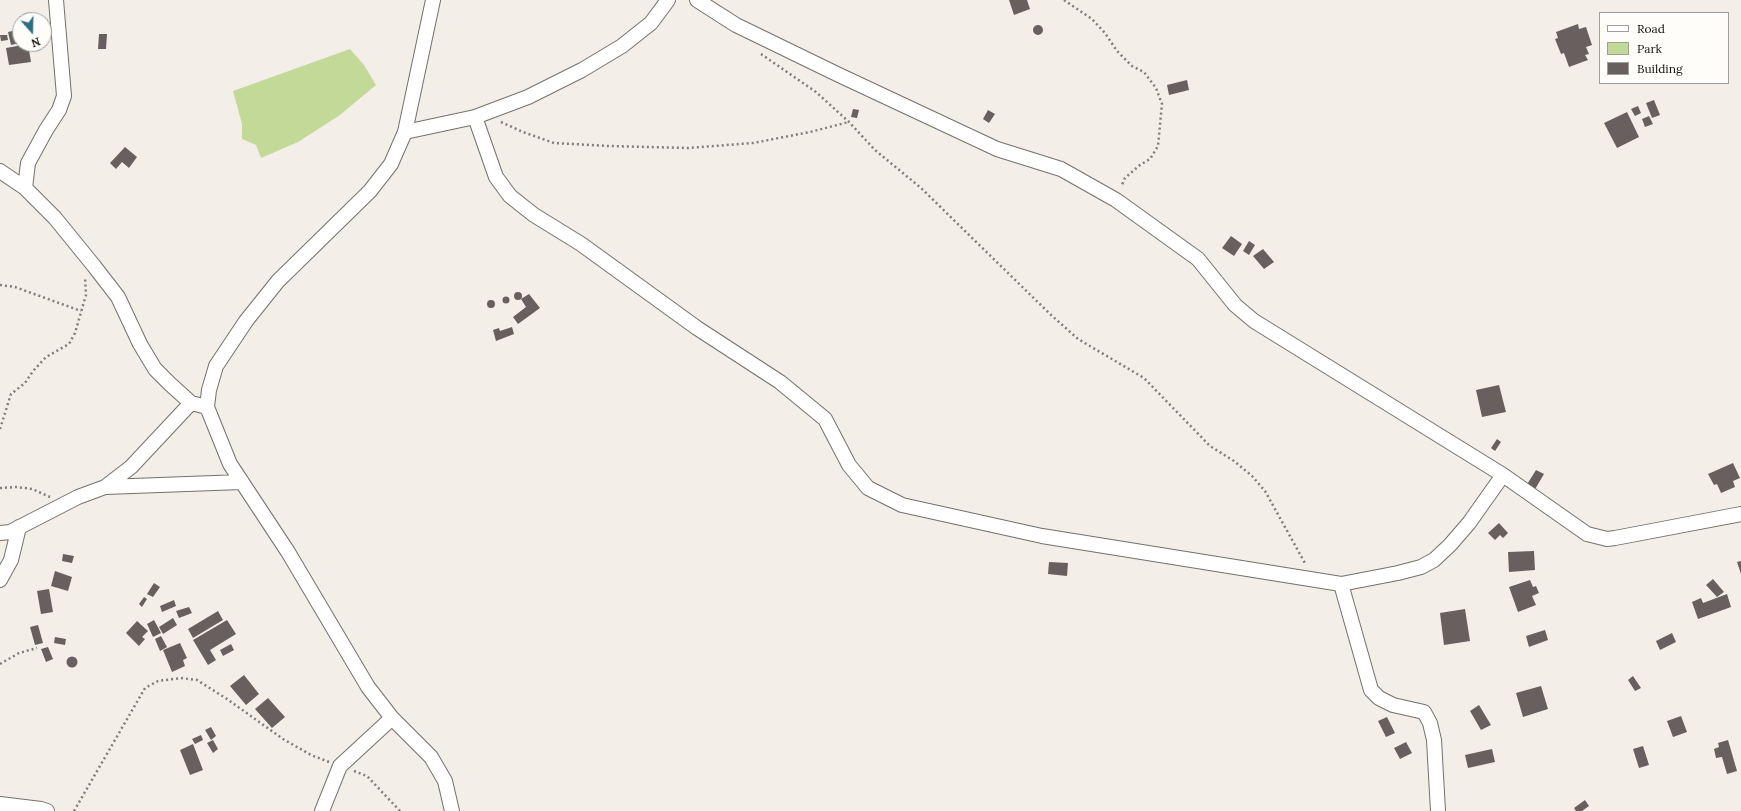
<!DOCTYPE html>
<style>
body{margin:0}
#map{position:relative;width:1741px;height:811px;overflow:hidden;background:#f3efe8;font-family:Lora,serif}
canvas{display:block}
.legend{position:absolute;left:1599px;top:12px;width:130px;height:72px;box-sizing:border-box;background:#fffdfa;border:1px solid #9f9e9b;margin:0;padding:5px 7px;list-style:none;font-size:12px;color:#100f0d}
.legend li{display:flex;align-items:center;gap:8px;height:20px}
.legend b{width:20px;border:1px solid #9f9e9b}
.north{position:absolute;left:12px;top:12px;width:40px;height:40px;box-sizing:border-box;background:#fffdfa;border:1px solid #9f9e9b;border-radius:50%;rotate:160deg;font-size:11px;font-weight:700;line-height:16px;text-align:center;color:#100f0d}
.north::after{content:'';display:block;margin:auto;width:14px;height:18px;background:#2d7181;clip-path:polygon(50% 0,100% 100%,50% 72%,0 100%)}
</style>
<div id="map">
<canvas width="1741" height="811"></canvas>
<ul class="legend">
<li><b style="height:5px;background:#fff"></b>Road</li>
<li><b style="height:11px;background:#c3d998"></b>Park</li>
<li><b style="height:11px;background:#67605e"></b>Building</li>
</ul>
<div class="north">N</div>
</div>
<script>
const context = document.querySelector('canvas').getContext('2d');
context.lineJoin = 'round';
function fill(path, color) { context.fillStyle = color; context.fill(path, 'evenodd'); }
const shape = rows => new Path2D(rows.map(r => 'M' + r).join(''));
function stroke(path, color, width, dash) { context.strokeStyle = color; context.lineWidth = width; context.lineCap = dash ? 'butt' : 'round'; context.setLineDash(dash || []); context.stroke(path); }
const green = shape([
 [350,49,364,65,376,85,340,115,298,142,261,158,256,145,242,139,242,124,233,91]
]);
const building = shape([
 [1009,0,1027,0,1030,9,1014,15],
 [1578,24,1579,29,1586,27,1592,45,1586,47,1589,54,1585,55,1588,60,1569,67,1564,53,1561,54,1555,39,1558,38,1556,32],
 '1033 30a5 5 0 1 1 10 0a5 5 0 1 1-10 0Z',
 [20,29,20,43,11,45,8,32],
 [99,34,107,34,106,49,98,49],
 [0,35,7,35,8,40,1,41],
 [28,44,31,62,9,65,6,48],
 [1187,80,1189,90,1169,95,1167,85],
 [1654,100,1660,115,1652,118,1646,103],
 [1638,106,1641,113,1635,116,1631,109],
 [853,109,859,110,857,118,851,117],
 [988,110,995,114,989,123,983,119],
 [1627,112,1639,137,1617,148,1604,123],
 [1649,116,1653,124,1645,127,1642,119],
 [125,147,137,157,129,168,122,162,116,169,110,163],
 [1231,236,1242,244,1234,256,1222,248],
 [1249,241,1255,245,1249,255,1243,251],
 [1263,249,1274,262,1264,269,1253,256],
 '514 296a4 4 0 1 1 8 0a4 4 0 1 1-8 0Z',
 [529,294,540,308,518,324,513,317,526,307,521,299],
 '502.5 300a3.5 3.5 0 1 1 7 0a3.5 3.5 0 1 1-7 0Z',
 '487 304a4 4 0 1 1 8 0a4 4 0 1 1-8 0Z',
 [512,327,514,334,496,341,493,330,499,328,500,331],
 [1499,385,1506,412,1482,417,1476,390],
 [1497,439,1501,442,1495,451,1491,448],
 [1733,463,1740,478,1733,481,1735,487,1721,493,1717,484,1714,485,1708,474],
 [1536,470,1544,474,1534,491,1526,486],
 [1499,523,1508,533,1503,538,1500,535,1495,540,1488,533],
 [1534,551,1535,570,1509,572,1508,552],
 [63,554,74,556,72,563,62,561],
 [1741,561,1741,574,1737,562],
 [1049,562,1068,563,1067,576,1048,574],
 [55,571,72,577,68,591,51,586],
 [1713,579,1724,592,1717,597,1706,585],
 [1530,580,1533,587,1536,586,1539,593,1532,596,1536,605,1518,612,1509,587],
 [154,583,160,587,153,597,147,594],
 [49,589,53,612,41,614,37,591],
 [1727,594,1731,607,1698,619,1692,602,1701,598,1703,603],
 [144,597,147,599,142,607,139,604],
 [174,600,176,606,162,612,160,606],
 [189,607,192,613,179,618,176,611],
 [1465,609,1470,641,1444,645,1440,613],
 [218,611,223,620,193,638,188,629],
 [173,618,177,625,163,634,159,627],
 [154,620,161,633,153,637,147,624],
 [227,620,236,634,210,650,216,660,208,665,193,640],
 [137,621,148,631,142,637,145,639,139,646,126,633],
 [38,625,43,643,35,645,30,627],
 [1545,630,1548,640,1529,647,1526,636],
 [1672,633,1676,642,1660,650,1656,641],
 [161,636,167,647,160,651,155,639],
 [55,637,66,639,65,645,54,643],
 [180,643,187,658,183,660,185,666,172,672,163,650],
 [231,644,234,650,223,656,220,650],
 [48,647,53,659,46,662,41,649],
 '66.5 662a5.5 5.5 0 1 1 11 0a5.5 5.5 0 1 1-11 0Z',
 [244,675,259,694,246,705,230,686],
 [1633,676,1641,688,1635,691,1628,680],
 [1541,686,1548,709,1523,717,1516,693],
 [268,698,285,717,272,728,255,709],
 [1479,705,1491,725,1481,730,1470,711],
 [1681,716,1687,732,1673,737,1667,721],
 [1387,717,1395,733,1386,737,1378,721],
 [211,727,216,736,211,740,205,730],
 [201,735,203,740,195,744,192,739],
 [213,740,218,749,213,753,207,743],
 [1728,740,1737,771,1727,774,1722,757,1716,758,1714,749,1719,747,1718,743],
 [1406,742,1412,753,1400,759,1394,748],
 [193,744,203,770,190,775,180,750],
 [1643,746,1649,765,1639,768,1633,749],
 [1492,749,1495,762,1468,768,1465,755],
 [1585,800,1589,806,1582,811,1576,811,1574,808]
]);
const path = shape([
 [1064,0,1092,19,1105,33,1117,51,1132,66,1144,72,1156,88,1162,104,1158,146,1150,159,1140,165,1125,178,1121,187],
 [761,54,816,92,849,122,875,150,921,188,1050,314,1078,339,1144,378,1210,446,1234,461,1252,476,1265,491,1306,565],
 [501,122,523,132,554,143,609,146,688,148,753,143,810,132,849,122],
 [0,285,15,287,81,311],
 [0,429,11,394,25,383,33,371,46,357,69,344,75,333,86,295,85,277],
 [0,488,17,487,32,489,50,497],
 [0,664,19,653,37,648],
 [354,771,367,776,400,811],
 [74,811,145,688,158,681,181,678,197,680,227,699,283,739,311,755,329,762]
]);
const street = shape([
 [433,0,405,132,391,164,370,191,278,281,246,321,216,366,209,390,207,407,230,464,288,552,368,687,392,718,431,757,445,781,452,811],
 [697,0,736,25,839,75,997,149,1061,169,1116,200,1198,259,1235,305,1254,321,1503,475,1587,534,1607,539,1615,538,1741,514],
 [475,117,496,177,510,196,534,215,581,244,697,328,780,382,825,419,849,465,868,488,902,505,1042,536,1341,584,1398,573,1421,567,1434,560,1450,545,1469,523,1503,475],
 [405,132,475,117,528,97,582,70,622,46,651,23,668,0],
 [0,171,25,188,55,218,94,266,118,297,140,344,155,369,170,384,191,403,207,407],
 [25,188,28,163,46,130,59,110,64,96,56,0],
 [105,487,131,467,191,403],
 [0,533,10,532,78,497,105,487,242,482],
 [0,580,11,560,19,527],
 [1341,584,1371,690,1379,698,1393,705,1424,712,1430,723,1434,740,1438,811],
 [0,804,41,809,47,811],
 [322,811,340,766,392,718]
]);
fill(green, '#c3d998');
fill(building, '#67605e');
stroke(street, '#74716b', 16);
stroke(path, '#7f7d78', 2.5, [2, 3]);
stroke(street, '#fff', 14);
</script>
